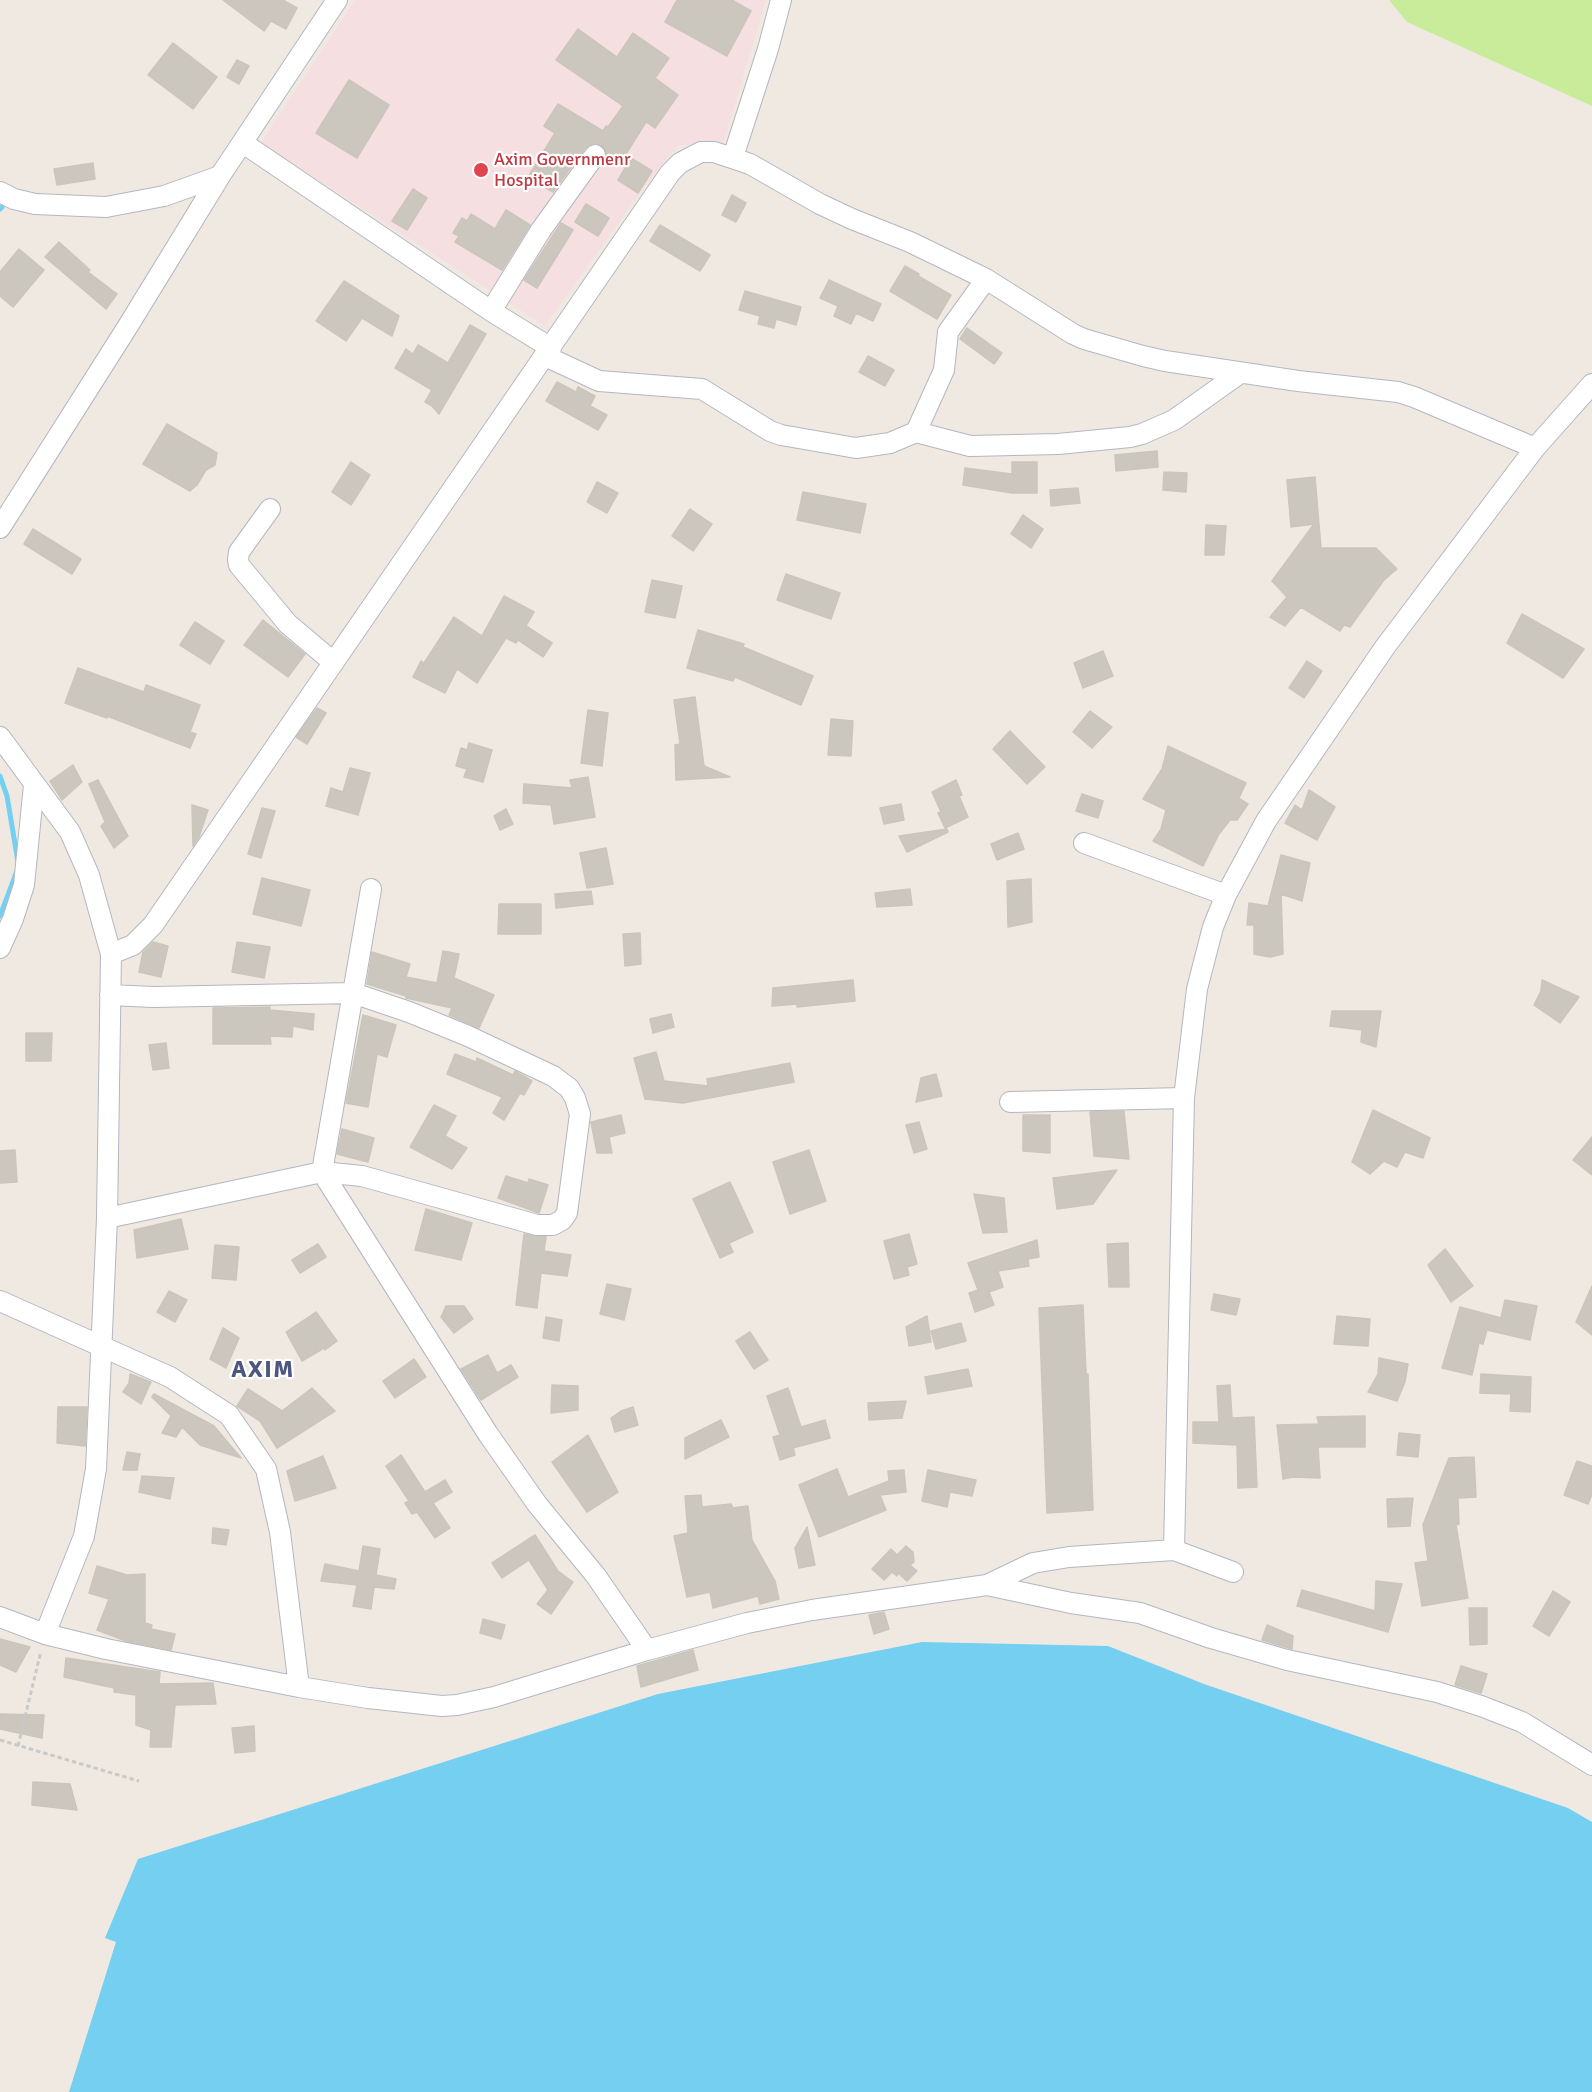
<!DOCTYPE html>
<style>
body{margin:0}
canvas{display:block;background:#efe9e1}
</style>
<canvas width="1592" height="2092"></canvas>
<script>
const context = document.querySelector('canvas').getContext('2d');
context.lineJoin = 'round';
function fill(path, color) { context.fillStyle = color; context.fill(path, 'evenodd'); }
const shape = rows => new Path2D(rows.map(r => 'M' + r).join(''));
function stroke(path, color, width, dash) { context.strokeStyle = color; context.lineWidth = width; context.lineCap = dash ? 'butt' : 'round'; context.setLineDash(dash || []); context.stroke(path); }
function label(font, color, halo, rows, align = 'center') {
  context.font = font + ' Signika,sans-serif'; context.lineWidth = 4.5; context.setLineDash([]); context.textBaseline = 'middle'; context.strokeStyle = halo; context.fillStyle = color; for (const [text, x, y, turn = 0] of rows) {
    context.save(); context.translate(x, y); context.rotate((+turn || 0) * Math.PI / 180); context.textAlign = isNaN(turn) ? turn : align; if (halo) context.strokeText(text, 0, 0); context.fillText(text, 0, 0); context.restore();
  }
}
const medical = shape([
 [355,0,766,0,723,144,678,145,639,194,545,326,261,143]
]);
const pitch = shape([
 [1389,0,1592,0,1592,106,1407,22]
]);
const water = shape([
 [922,1642,1108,1646,1204,1684,1568,1808,1592,1822,1592,2092,69,2092,116,1942,105,1938,138,1859,658,1694]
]);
const stream = shape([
 [0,209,2,207],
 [0,776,7,796,18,862],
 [0,916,17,871]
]);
const building = shape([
 [223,0,283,0,297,8,286,29,271,21,264,31,223,0],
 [677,0,732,0,751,11,727,56,665,22,677,0],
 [578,29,617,57,633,33,669,58,655,78,678,95,655,128,646,122,619,165,607,157,606,151,602,146,597,143,591,144,585,148,553,192,528,177,555,133,544,126,558,104,603,131,606,126,608,127,623,106,556,60,578,29],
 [173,43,217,77,193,109,148,75,173,43],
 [237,60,249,66,239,84,227,77,237,60],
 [349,80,389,105,357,158,316,133,349,80],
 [631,158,652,171,638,193,618,180,631,158],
 [93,163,95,179,57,185,54,169,93,163],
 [413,189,427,198,407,230,392,221,413,189],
 [732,195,746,203,736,222,722,215,732,195],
 [586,204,609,218,598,236,575,222,586,204],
 [506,210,530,225,502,270,455,242,459,236,453,233,462,218,467,221,471,214,495,229,506,210],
 [561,223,573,230,537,288,524,280,561,223],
 [660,225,710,255,700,271,650,241,660,225],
 [59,242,90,270,88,272,117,294,106,309,45,257,59,242],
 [19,249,44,270,13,307,0,296,0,272,19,249],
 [905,266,919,274,918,276,951,295,937,319,890,291,905,266],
 [829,280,881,304,873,321,856,313,851,324,834,316,838,306,820,298,829,280],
 [344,281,399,316,392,336,362,318,346,341,316,321,344,281],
 [745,291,801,307,796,325,776,319,774,328,758,324,760,316,739,310,745,291],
 [470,325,486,334,439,414,432,406,425,402,432,390,395,368,406,349,413,354,418,345,448,363,470,325],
 [967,328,1002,353,994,364,960,339,967,328],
 [868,356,894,370,885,386,859,372,868,356],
 [557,382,576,392,578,387,595,396,590,406,607,415,598,430,546,401,557,382],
 [167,424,217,453,215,465,206,470,197,485,190,491,143,464,167,424],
 [1157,451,1158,467,1116,471,1115,455,1157,451],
 [351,462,370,475,351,505,332,492,351,462],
 [1012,462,1037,462,1037,493,1012,493,963,485,965,468,1012,474,1012,462],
 [1164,472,1187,473,1186,492,1163,490,1164,472],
 [1315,477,1321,548,1376,548,1397,569,1384,580,1350,627,1344,625,1340,631,1301,607,1285,626,1270,617,1287,597,1272,581,1314,524,1291,527,1287,480,1315,477],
 [597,482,618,493,607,513,587,502,597,482],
 [1078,488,1080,503,1051,506,1050,490,1078,488],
 [803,492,866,504,860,533,797,520,803,492],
 [690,509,712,524,693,551,672,536,690,509],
 [1023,515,1043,529,1031,548,1011,534,1023,515],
 [1206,525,1226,526,1224,555,1205,555,1206,525],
 [33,529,81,559,72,574,24,544,33,529],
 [786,574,840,593,831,619,777,600,786,574],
 [652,580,682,586,675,618,645,612,652,580],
 [504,596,534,612,526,626,552,643,543,657,518,640,516,643,506,638,477,683,457,669,445,693,413,677,421,661,424,663,454,617,482,636,504,596],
 [1522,614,1584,649,1563,678,1507,643,1522,614],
 [263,620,305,654,288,677,244,645,263,620],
 [195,622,224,641,210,664,180,645,195,622],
 [698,630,744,644,743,647,813,676,801,705,735,677,733,681,687,668,698,630],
 [1103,651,1113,676,1083,688,1074,663,1103,651],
 [1307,661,1322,671,1304,698,1289,688,1307,661],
 [78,668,144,692,146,685,200,705,190,732,196,734,190,748,107,716,107,718,65,703,78,668],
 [695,697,704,766,730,777,676,780,675,745,680,744,674,700,695,697],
 [317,708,326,713,307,744,296,737,317,708],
 [588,710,608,713,602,766,581,763,588,710],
 [1090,711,1112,727,1092,748,1073,732,1090,711],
 [831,719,853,721,851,756,828,755,831,719],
 [1010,731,1045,767,1027,784,993,749,1010,731],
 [469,743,492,750,483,782,464,777,467,769,456,766,461,748,467,750,469,743],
 [1168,746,1246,783,1239,798,1248,804,1237,820,1230,820,1219,834,1203,866,1153,841,1161,829,1166,810,1143,799,1162,769,1168,746],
 [73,765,82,782,62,800,50,781,73,765],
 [350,768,370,773,358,815,326,806,331,788,343,792,350,768],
 [588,777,595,817,554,824,551,805,523,803,524,784,572,788,570,780,588,777],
 [98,780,128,836,114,848,101,826,105,822,89,784,98,780],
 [956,780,962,795,959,796,968,817,945,828,938,813,941,812,932,792,956,780],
 [1309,790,1335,807,1317,840,1285,823,1295,805,1302,810,1309,790],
 [1082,794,1103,801,1098,818,1076,811,1082,794],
 [901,804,904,820,884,824,880,808,901,804],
 [192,805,208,810,199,837,193,846,192,805],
 [262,808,275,811,261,858,248,854,262,808],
 [506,809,513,824,500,830,494,816,506,809],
 [947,829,948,832,907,852,899,836,947,829],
 [1018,833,1024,849,997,860,991,844,1018,833],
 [606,848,613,884,587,888,580,853,606,848],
 [1281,855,1310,863,1302,901,1281,894,1283,954,1270,957,1254,954,1254,925,1247,925,1249,903,1268,906,1281,855],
 [262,878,310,890,301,926,253,914,262,878],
 [1031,879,1032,922,1008,927,1007,881,1031,879],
 [910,889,912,905,877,907,875,893,910,889],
 [591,891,593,904,556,908,555,894,591,891],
 [499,904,541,904,541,934,498,934,499,904],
 [640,933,641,964,625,966,623,934,640,933],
 [153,942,168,946,161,977,139,972,143,952,153,942],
 [237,942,270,947,264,978,232,972,237,942],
 [443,951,459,954,454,978,494,995,479,1028,449,1015,452,1008,406,998,406,996,367,984,372,952,410,964,406,977,437,983,443,951],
 [853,980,855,1001,797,1007,797,1004,772,1006,773,988,853,980],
 [1542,980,1579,997,1560,1023,1534,1005,1541,991,1542,980],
 [270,1007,270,1010,314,1014,313,1030,293,1026,292,1037,270,1036,271,1044,213,1044,213,1008,270,1007],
 [1332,1011,1381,1011,1376,1047,1361,1042,1362,1030,1330,1026,1332,1011],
 [671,1014,674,1027,653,1033,650,1019,671,1014],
 [363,1015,396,1025,387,1057,377,1054,368,1107,346,1103,363,1015],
 [26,1033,52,1033,51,1061,26,1061,26,1033],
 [166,1043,169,1068,153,1070,149,1045,166,1043],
 [656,1052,664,1081,708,1086,707,1079,790,1063,794,1082,683,1103,645,1099,634,1058,656,1052],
 [455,1054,476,1062,477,1058,513,1075,515,1071,532,1081,524,1095,520,1093,504,1120,493,1113,502,1097,447,1074,455,1054],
 [936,1074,942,1096,916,1102,921,1078,936,1074],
 [434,1105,456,1116,445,1136,467,1148,452,1169,410,1147,434,1105],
 [1373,1110,1430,1138,1423,1158,1405,1152,1397,1167,1384,1161,1370,1174,1352,1162,1373,1110],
 [1124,1111,1129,1159,1094,1156,1090,1112,1124,1111],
 [621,1115,625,1133,609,1137,612,1153,597,1153,591,1122,621,1115],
 [1023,1115,1050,1115,1050,1153,1023,1151,1023,1115],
 [919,1122,927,1149,914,1153,906,1125,919,1122],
 [342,1129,374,1138,368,1162,337,1154,342,1129],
 [1592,1137,1592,1175,1573,1160,1592,1137],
 [15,1150,17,1182,0,1183,0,1151,15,1150],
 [809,1150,826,1201,790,1214,773,1162,809,1150],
 [1117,1170,1093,1204,1057,1209,1053,1178,1117,1170],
 [506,1176,528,1183,529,1179,548,1185,539,1213,498,1198,506,1176],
 [730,1182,753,1232,729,1243,733,1252,720,1258,693,1199,730,1182],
 [974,1194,1004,1198,1007,1232,983,1233,974,1194],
 [426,1209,472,1223,461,1260,415,1250,426,1209],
 [181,1219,188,1249,137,1258,134,1230,181,1219],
 [524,1234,546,1237,544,1251,571,1255,567,1276,541,1273,537,1308,516,1305,524,1234],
 [909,1234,917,1264,907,1267,909,1275,894,1279,884,1241,909,1234],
 [1037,1240,1039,1257,1028,1259,1029,1266,998,1271,1003,1287,989,1292,994,1305,975,1312,969,1293,978,1290,968,1263,1037,1240],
 [1128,1243,1129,1287,1109,1287,1107,1244,1128,1243],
 [318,1244,326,1257,300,1273,292,1260,318,1244],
 [215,1245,239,1247,236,1280,212,1278,215,1245],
 [1445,1249,1473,1286,1451,1302,1428,1265,1445,1249],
 [607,1284,631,1289,624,1320,600,1314,607,1284],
 [1592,1286,1592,1335,1576,1322,1592,1286],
 [169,1291,187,1300,175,1322,157,1312,169,1291],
 [1214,1294,1240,1299,1236,1315,1211,1310,1214,1294],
 [1505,1300,1537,1306,1530,1340,1487,1330,1483,1344,1479,1343,1472,1375,1442,1368,1460,1307,1501,1318,1505,1300],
 [1083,1305,1086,1374,1088,1374,1093,1510,1047,1513,1039,1308,1083,1305],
 [446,1306,464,1306,473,1319,454,1333,441,1317,446,1306],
 [316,1312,337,1341,325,1350,324,1348,302,1361,286,1332,316,1312],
 [927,1316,931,1342,909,1346,906,1327,927,1316],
 [1337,1316,1370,1319,1368,1346,1334,1344,1337,1316],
 [546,1317,562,1320,559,1341,543,1338,546,1317],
 [961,1323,966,1341,936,1349,931,1331,961,1323],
 [223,1328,239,1338,226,1368,210,1359,223,1328],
 [750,1332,768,1360,754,1369,736,1341,750,1332],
 [488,1355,497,1373,511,1365,518,1377,481,1400,461,1369,488,1355],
 [1379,1358,1408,1364,1405,1382,1397,1401,1368,1392,1378,1374,1379,1358],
 [414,1359,426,1377,395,1398,383,1381,414,1359],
 [968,1369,972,1386,928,1394,925,1377,968,1369],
 [130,1374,151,1382,141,1404,123,1392,129,1383,130,1374],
 [1481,1374,1531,1377,1530,1412,1510,1411,1511,1394,1480,1393,1481,1374],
 [552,1385,578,1386,578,1410,551,1413,552,1385],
 [1230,1385,1232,1418,1254,1417,1257,1487,1238,1488,1237,1445,1193,1443,1193,1422,1219,1422,1217,1386,1230,1385],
 [312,1388,335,1411,277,1448,260,1421,237,1406,248,1389,282,1411,312,1388],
 [788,1388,801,1427,825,1420,830,1438,793,1448,795,1455,780,1460,773,1437,780,1435,767,1396,788,1388],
 [154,1394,214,1426,241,1458,200,1445,182,1427,176,1437,162,1433,171,1416,152,1397,154,1394],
 [906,1401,902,1418,869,1420,868,1403,906,1401],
 [58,1407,87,1407,85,1446,57,1443,58,1407],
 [633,1407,638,1425,615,1432,611,1418,621,1411,633,1407],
 [1365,1416,1365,1447,1318,1447,1320,1478,1293,1477,1283,1479,1277,1425,1319,1424,1317,1417,1365,1416],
 [721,1420,729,1437,685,1459,685,1438,721,1420],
 [1399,1433,1420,1435,1418,1457,1397,1455,1399,1433],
 [588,1435,618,1492,587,1512,552,1462,588,1435],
 [127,1452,140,1454,137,1470,123,1470,127,1452],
 [401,1455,425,1492,445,1480,452,1492,433,1503,450,1528,435,1538,417,1512,412,1514,405,1503,409,1501,386,1466,401,1455],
 [323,1456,336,1488,295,1501,287,1471,323,1456],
 [1474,1457,1476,1497,1458,1498,1459,1524,1456,1525,1468,1598,1422,1606,1415,1563,1428,1561,1423,1525,1449,1458,1474,1457],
 [1577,1461,1592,1466,1592,1494,1588,1504,1564,1495,1577,1461],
 [837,1469,848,1497,889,1481,888,1471,904,1470,906,1492,880,1495,886,1510,819,1537,799,1485,837,1469],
 [928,1470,976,1480,972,1496,950,1492,947,1507,922,1501,928,1470],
 [142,1476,174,1478,170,1499,139,1492,142,1476],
 [701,1495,702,1507,731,1504,733,1508,748,1506,752,1540,775,1581,779,1599,760,1604,758,1596,713,1608,710,1592,687,1597,674,1536,688,1533,685,1496,701,1495],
 [1413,1498,1410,1526,1388,1527,1387,1499,1413,1498],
 [807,1527,815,1565,799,1568,795,1548,807,1527],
 [213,1528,229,1530,226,1545,212,1543,213,1528],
 [535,1535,558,1571,573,1582,551,1614,537,1604,548,1590,529,1560,502,1578,492,1563,535,1535],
 [363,1546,380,1549,376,1575,396,1579,394,1589,374,1587,371,1609,353,1606,357,1585,321,1581,325,1564,359,1571,363,1546],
 [906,1546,913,1552,914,1562,910,1565,917,1571,907,1581,898,1573,897,1576,892,1572,884,1580,872,1569,891,1549,897,1555,906,1546],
 [97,1566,127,1575,145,1574,145,1623,152,1625,151,1629,175,1634,171,1650,126,1641,97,1630,109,1599,89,1593,97,1566],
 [1376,1581,1402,1584,1388,1632,1297,1606,1302,1590,1375,1611,1376,1581],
 [1553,1591,1570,1602,1549,1636,1533,1626,1553,1591],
 [1469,1608,1487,1608,1487,1644,1470,1645,1469,1608],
 [884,1612,889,1629,874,1634,869,1615,884,1612],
 [483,1619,505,1625,501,1639,480,1633,483,1619],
 [1267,1625,1293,1636,1292,1649,1262,1640,1267,1625],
 [0,1639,30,1647,16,1672,0,1665,0,1639],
 [693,1650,698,1670,641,1687,637,1666,693,1650],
 [66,1658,160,1672,159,1684,213,1683,216,1704,175,1705,171,1747,150,1747,151,1730,136,1725,136,1695,114,1692,114,1688,64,1677,66,1658],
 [1461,1666,1487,1674,1481,1693,1455,1685,1461,1666],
 [0,1714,44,1715,42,1738,0,1729,0,1714],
 [254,1726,255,1751,235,1753,232,1728,254,1726],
 [33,1782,70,1784,77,1810,32,1805,33,1782]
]);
const path = shape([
 [0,1740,139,1781],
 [18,1746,41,1651]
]);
const street = shape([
 [243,143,491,311,551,348],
 [733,157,768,49,781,0],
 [0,192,14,199,35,204,106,207,164,196,220,176],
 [491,311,541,230,595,155],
 [545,356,599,381,702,389,770,431,781,435,856,448,890,443,916,432,970,446,1058,444,1130,437,1142,434,1174,420,1240,373],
 [916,432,944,370,948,332,986,279],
 [270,509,239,552,238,560,239,565,288,624,333,662],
 [0,528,128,326,220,176,337,0],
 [0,737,70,832,89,875,111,954,107,1218,96,1469,84,1536,45,1634],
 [1084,843,1226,895],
 [371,889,322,1172,488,1434,537,1504,596,1576,647,1650],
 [0,948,13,919,24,885,34,785],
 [111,954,133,945,153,925,670,173,680,163,701,152,714,152,750,164,820,204,852,219,910,242,986,279,1073,334,1084,339,1143,356,1165,361,1298,381,1398,392,1414,397,1535,448],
 [1010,1102,1184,1098],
 [107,1218,322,1172,362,1176,537,1225,553,1225,562,1220,567,1213,580,1114,575,1098,569,1088,553,1076,468,1036,409,1012,353,993,153,997,110,995],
 [0,1301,170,1377,229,1415,266,1469,280,1532,299,1687],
 [1174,1550,1184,1098,1197,989,1213,927,1226,895,1266,821,1385,647,1535,448,1592,384],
 [987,1585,1071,1603,1140,1613,1211,1638,1287,1660,1437,1692,1481,1706,1522,1722,1592,1765],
 [0,1617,45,1634,106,1649,299,1687,368,1698,442,1706,457,1705,494,1697,647,1650,747,1623,812,1610,987,1585,1033,1563,1069,1557,1174,1550,1233,1572]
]);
const markers = [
 [481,170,8,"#e0444e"]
];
const healthNames = [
 ["Axim Governmenr",494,160],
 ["Hospital",494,181]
];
const districtNames = [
 ["AXIM",263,1371]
];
fill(medical, '#f5dfe0');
fill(pitch, '#c9ec9a');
fill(water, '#75cff0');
stroke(stream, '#75cff0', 5);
fill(building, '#cbc7bf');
stroke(building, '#cbc5ba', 1.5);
stroke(street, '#b4b7c1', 22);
stroke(path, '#c9c9c9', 3, [4.5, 3]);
stroke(street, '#fff', 20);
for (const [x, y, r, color] of markers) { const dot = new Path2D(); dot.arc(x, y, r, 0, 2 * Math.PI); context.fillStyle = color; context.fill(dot); stroke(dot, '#fff', 2); }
label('18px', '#be3a42', '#fff', healthNames, 'left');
context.letterSpacing = '1.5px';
label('bold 24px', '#4d5680', '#fff', districtNames);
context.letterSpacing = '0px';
</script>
